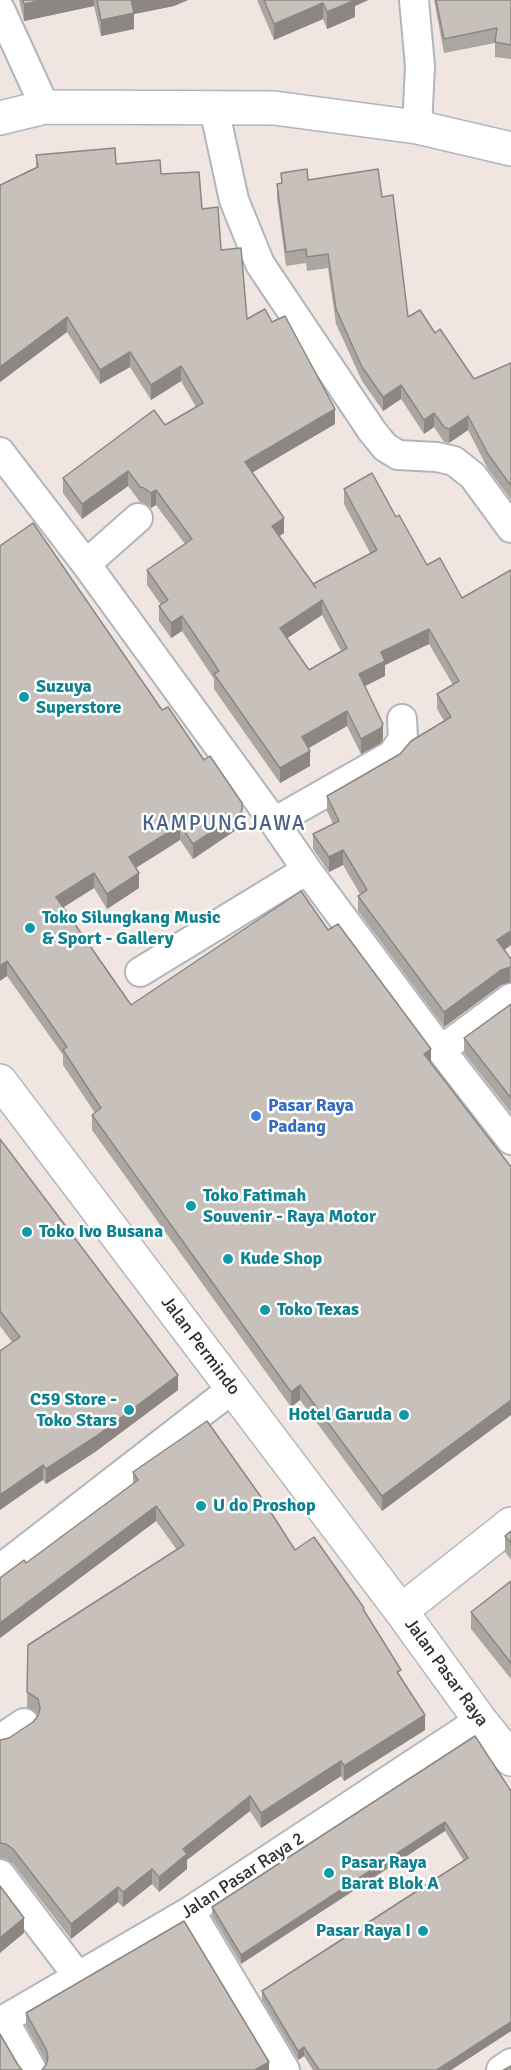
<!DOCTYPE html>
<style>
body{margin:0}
canvas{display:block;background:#f0e5e0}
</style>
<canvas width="511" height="2070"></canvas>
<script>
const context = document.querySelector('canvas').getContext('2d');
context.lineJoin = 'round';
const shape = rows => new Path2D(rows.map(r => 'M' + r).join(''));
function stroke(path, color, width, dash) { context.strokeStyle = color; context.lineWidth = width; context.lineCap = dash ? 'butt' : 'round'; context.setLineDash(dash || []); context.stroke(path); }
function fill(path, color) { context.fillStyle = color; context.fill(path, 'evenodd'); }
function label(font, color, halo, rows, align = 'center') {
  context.font = font + ' Signika,sans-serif'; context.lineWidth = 5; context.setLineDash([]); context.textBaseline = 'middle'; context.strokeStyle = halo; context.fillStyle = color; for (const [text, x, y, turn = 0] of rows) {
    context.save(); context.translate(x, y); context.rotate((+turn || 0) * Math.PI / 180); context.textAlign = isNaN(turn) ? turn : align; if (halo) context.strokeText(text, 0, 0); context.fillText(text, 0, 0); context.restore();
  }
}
const minor = shape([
 [414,0,420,66,417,127],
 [0,9,45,107],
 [214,108,234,200,260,264,372,431,385,447,398,455,437,457,454,461,473,476,511,528],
 [0,452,86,564,274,822,307,870,441,1050,511,1140],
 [86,564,138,518],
 [274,822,392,755,403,739,402,719],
 [140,972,307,870],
 [441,1050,511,998],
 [0,1569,232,1389],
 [0,1739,24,1723],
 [0,1874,77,1975],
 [190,1911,285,2070],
 [4,2020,32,2070],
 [0,2022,190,1911,480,1720],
 [501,2070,511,2063]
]);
const secondary = shape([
 [0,118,45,107,274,108,417,127,511,149],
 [0,1081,401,1611,480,1720,511,1759],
 [401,1611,511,1524]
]);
const wall = shape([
 [19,0,188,0,174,6,134,14,134,29,101,36,94,6,24,21],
 [257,0,368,0,355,6,355,17,327,29,323,19,274,40],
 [434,0,511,0,511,59,495,57,495,43,444,53],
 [36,155,116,164,161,174,202,209,221,250,247,319,272,322,335,424,252,472,284,533,279,536,313,585,370,553,344,504,344,489,396,517,427,565,462,598,511,570,511,945,504,950,511,959,511,982,501,985,444,1027,358,911,358,896,360,894,343,865,329,872,313,849,313,834,333,824,327,811,327,796,400,754,444,721,437,709,437,694,453,685,429,644,385,665,385,676,365,686,383,739,381,743,361,754,347,726,308,748,310,766,280,783,214,689,214,679,182,631,171,638,159,621,159,606,161,605,147,585,147,570,185,544,156,505,151,508,144,503,140,502,128,486,82,519,63,493,63,478,165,425,196,407,181,381,151,400,130,367,100,384,67,332,0,382,0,185,36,167],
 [322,615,341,651,309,670,287,638],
 [281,173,308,180,382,197,408,317,435,333,474,379,511,363,511,500,488,469,468,430,449,443,444,442,434,427,424,434,401,399,383,411,362,381,336,324,328,268,307,271,306,263,286,266,277,198,277,184,281,184],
 [0,546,242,826,193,859,180,840,136,868,139,888,107,909,94,888,63,907,131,1005,328,930,511,1167,511,1415,382,1511,300,1400,291,1407,92,1130,92,1115,95,1113,63,1065,63,1055,7,976],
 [511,1004,511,1113,464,1053,464,1038],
 [0,1139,178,1390,95,1452,46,1484,43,1480,12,1342,0,1326],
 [133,1472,295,1550,364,1612,401,1677,425,1730,344,1781,341,1776,261,1828,250,1811,187,1860,187,1869,159,1892,152,1884,123,1907,118,1902,71,1939,13,1864,6,1859,0,1858,0,1740,9,1738,33,1722,38,1716,38,1714,27,1707,28,1645,177,1550,156,1521,0,1638,0,1578,26,1563,133,1484],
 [511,1531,511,1560,505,1552,505,1536],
 [511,1581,511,1679,471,1629,471,1612],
 [511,1791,511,2031,451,2070,313,2070,304,2056,298,2060,262,2000,262,1991,464,1861,445,1831,241,1964,212,1916,212,1907],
 [26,2013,269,2070,46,2065,46,2062,26,2026]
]);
const shadedWall = shape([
 [45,0,94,0,94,6,24,21,24,4],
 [131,0,188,0,174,6,134,14,134,29,101,36,101,20],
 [352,0,368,0,355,6,355,17,327,29,327,12],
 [323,3,323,19,274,40,274,24],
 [67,317,67,332,0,382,0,367],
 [130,352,130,367,100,384,100,370],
 [181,366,181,381,151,400,151,385],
 [401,385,401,399,383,411,383,397],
 [335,409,335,424,245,477,245,462],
 [434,413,434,427,424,434,424,420],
 [468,416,468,430,449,443,449,429],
 [128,471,128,486,82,519,82,504],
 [156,490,156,505,151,508,151,493],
 [284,518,284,533,272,541,272,526],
 [322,600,322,615,280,643,280,628],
 [182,616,182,631,171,638,171,623],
 [429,629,429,644,385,665,385,676,359,689,359,674,381,652],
 [347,711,347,726,302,752,302,737],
 [383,724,383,739,381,743,361,754,361,739],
 [310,751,310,766,280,783,280,768],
 [242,811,242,826,193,859,193,844],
 [180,825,180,840,129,872,129,857],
 [343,850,343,865,329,872,329,857],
 [94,873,94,888,56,912,56,897],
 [139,873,139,888,107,909,107,894],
 [511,931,511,945,497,955,497,940],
 [7,961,7,976,0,981,0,966],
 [510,967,510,982,501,985,444,1027,444,1012,501,970],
 [431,1049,431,1064,424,1054],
 [178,1375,178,1390,95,1452,46,1484,46,1469],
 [300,1385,300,1400,291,1407,291,1392],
 [511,1400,511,1415,382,1511,382,1496],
 [43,1465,43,1480,0,1510,0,1495],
 [156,1506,156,1521,0,1638,0,1623],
 [425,1715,425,1730,344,1781,344,1766],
 [341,1761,341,1776,261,1828,261,1813],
 [250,1796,250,1811,187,1860,187,1869,159,1892,159,1877,183,1849],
 [445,1822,445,1831,241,1964,241,1955],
 [152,1869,152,1884,123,1907,123,1892],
 [118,1887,118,1902,71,1939,71,1924],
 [24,1918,24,1933,0,1953,0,1938],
 [511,2022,511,2031,451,2070,437,2070],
 [304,2047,304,2056,298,2060,298,2051],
 [269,2062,269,2070,255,2070]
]);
const building = shape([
 [23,0,45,0,24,4,23,0],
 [97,0,131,0,134,13,101,20,97,0],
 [264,0,355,0,327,12,323,3,274,24,264,0],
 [436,0,511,0,511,45,495,42,497,28,444,39,436,0],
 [115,148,116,164,160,160,161,174,199,172,202,209,218,207,221,250,241,248,247,319,265,309,272,322,285,316,335,409,245,462,284,518,272,526,316,588,313,584,377,550,344,489,372,473,396,517,399,515,427,565,440,558,462,598,511,570,511,931,497,940,511,959,511,967,501,970,444,1012,358,896,367,890,343,850,329,857,313,834,339,821,327,796,400,754,411,741,451,717,437,694,459,681,429,629,381,652,385,661,359,674,383,724,381,728,361,739,347,711,302,737,310,751,280,768,214,674,219,671,182,616,171,623,159,606,168,600,147,570,192,539,156,490,151,493,144,488,140,487,128,471,82,504,63,478,154,410,165,425,203,403,181,366,151,385,130,352,100,370,67,317,0,367,0,185,38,167,36,155,115,148],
 [322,600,347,648,309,670,280,628,322,600],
 [307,169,308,180,378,169,382,197,393,195,408,317,420,310,435,333,440,329,474,379,511,363,511,486,488,454,468,416,449,429,444,427,434,413,424,420,401,385,383,397,362,367,336,309,328,254,307,257,306,249,286,252,277,184,282,183,281,173,307,169],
 [33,523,162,710,168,707,204,760,210,756,242,803,242,811,193,844,180,825,129,857,139,873,107,894,94,873,56,897,131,1005,301,891,328,930,338,924,431,1049,424,1054,511,1167,511,1400,382,1496,300,1385,291,1392,92,1115,101,1108,63,1050,67,1047,7,961,0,966,0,546,33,523],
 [511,1004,511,1098,464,1038,511,1004],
 [0,1139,178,1375,95,1437,46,1469,43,1465,0,1495,0,1351,20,1337,0,1311,0,1139],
 [207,1421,261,1497,295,1550,314,1537,364,1608,363,1609,401,1670,397,1672,425,1715,344,1766,341,1761,261,1813,250,1796,183,1849,187,1854,159,1877,152,1869,123,1892,118,1887,71,1924,13,1849,6,1844,0,1843,0,1740,9,1738,33,1722,38,1716,40,1708,38,1699,27,1692,28,1645,184,1545,156,1506,0,1623,0,1578,24,1560,26,1563,138,1480,133,1472,207,1421],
 [511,1531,511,1543,505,1536,511,1531],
 [511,1581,511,1663,471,1612,511,1581],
 [475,1736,511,1791,511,2022,437,2070,319,2070,304,2047,298,2051,262,1991,468,1858,445,1822,241,1955,212,1907,475,1736],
 [0,1886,24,1918,0,1938,0,1886],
 [184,1921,269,2062,255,2070,42,2070,46,2065,48,2057,46,2049,26,2013,184,1921],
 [0,2034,18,2065,22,2070,0,2070,0,2034],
 [511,2066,511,2070,503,2070,504,2070,511,2066]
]);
const markers = [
 [24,697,6,"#0f9aa8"],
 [30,928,6,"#0f9aa8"],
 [256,1116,6,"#3f7fe0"],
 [191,1206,6,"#0f9aa8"],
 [27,1232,6,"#0f9aa8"],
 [228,1259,6,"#0f9aa8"],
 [265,1310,6,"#0f9aa8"],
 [129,1410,6,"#0f9aa8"],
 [404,1415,6,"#0f9aa8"],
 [201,1506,6,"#0f9aa8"],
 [329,1873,6,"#0f9aa8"],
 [423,1931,6,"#0f9aa8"]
];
const cultureNames = [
 ["Suzuya",36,687],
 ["Superstore",36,708],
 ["Toko Silungkang Music",42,918],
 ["& Sport - Gallery",42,939],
 ["Toko Fatimah",203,1196],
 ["Souvenir - Raya Motor",203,1217],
 ["Toko Ivo Busana",39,1232],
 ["Kude Shop",240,1259],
 ["Toko Texas",277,1310],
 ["C59 Store -",117,1400,"right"],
 ["Toko Stars",117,1421,"right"],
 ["Hotel Garuda",392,1415,"right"],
 ["U do Proshop",213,1506],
 ["Pasar Raya",341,1863],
 ["Barat Blok A",341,1884],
 ["Pasar Raya I",411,1931,"right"]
];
const shopNames = [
 ["Pasar Raya",268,1106],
 ["Padang",268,1127]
];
const streetNames = [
 ["Jalan Permindo",200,1346,53],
 ["Jalan Pasar Raya",446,1673,54],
 ["Jalan Pasar Raya 2",243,1876,-33]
];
const quarterNames = [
 ["KAMPUNGJAWA",224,824]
];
stroke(minor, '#b0b6be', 32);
stroke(secondary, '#b0b6be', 36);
stroke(minor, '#fff', 28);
stroke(secondary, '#fff', 33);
fill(wall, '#aca6a1');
fill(shadedWall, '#8c8783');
fill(building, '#c8c1bb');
stroke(building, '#8c8783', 1.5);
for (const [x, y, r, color] of markers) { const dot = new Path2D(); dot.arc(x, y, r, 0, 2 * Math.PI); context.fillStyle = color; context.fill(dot); stroke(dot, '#fff', 2); }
label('bold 18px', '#0d838f', '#fff', cultureNames, 'left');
label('bold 18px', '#366cbe', '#fff', shopNames, 'left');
label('18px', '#2e2e2e', '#fff', streetNames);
context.letterSpacing = '1.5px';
label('21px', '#496184', '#fff', quarterNames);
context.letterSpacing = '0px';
</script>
